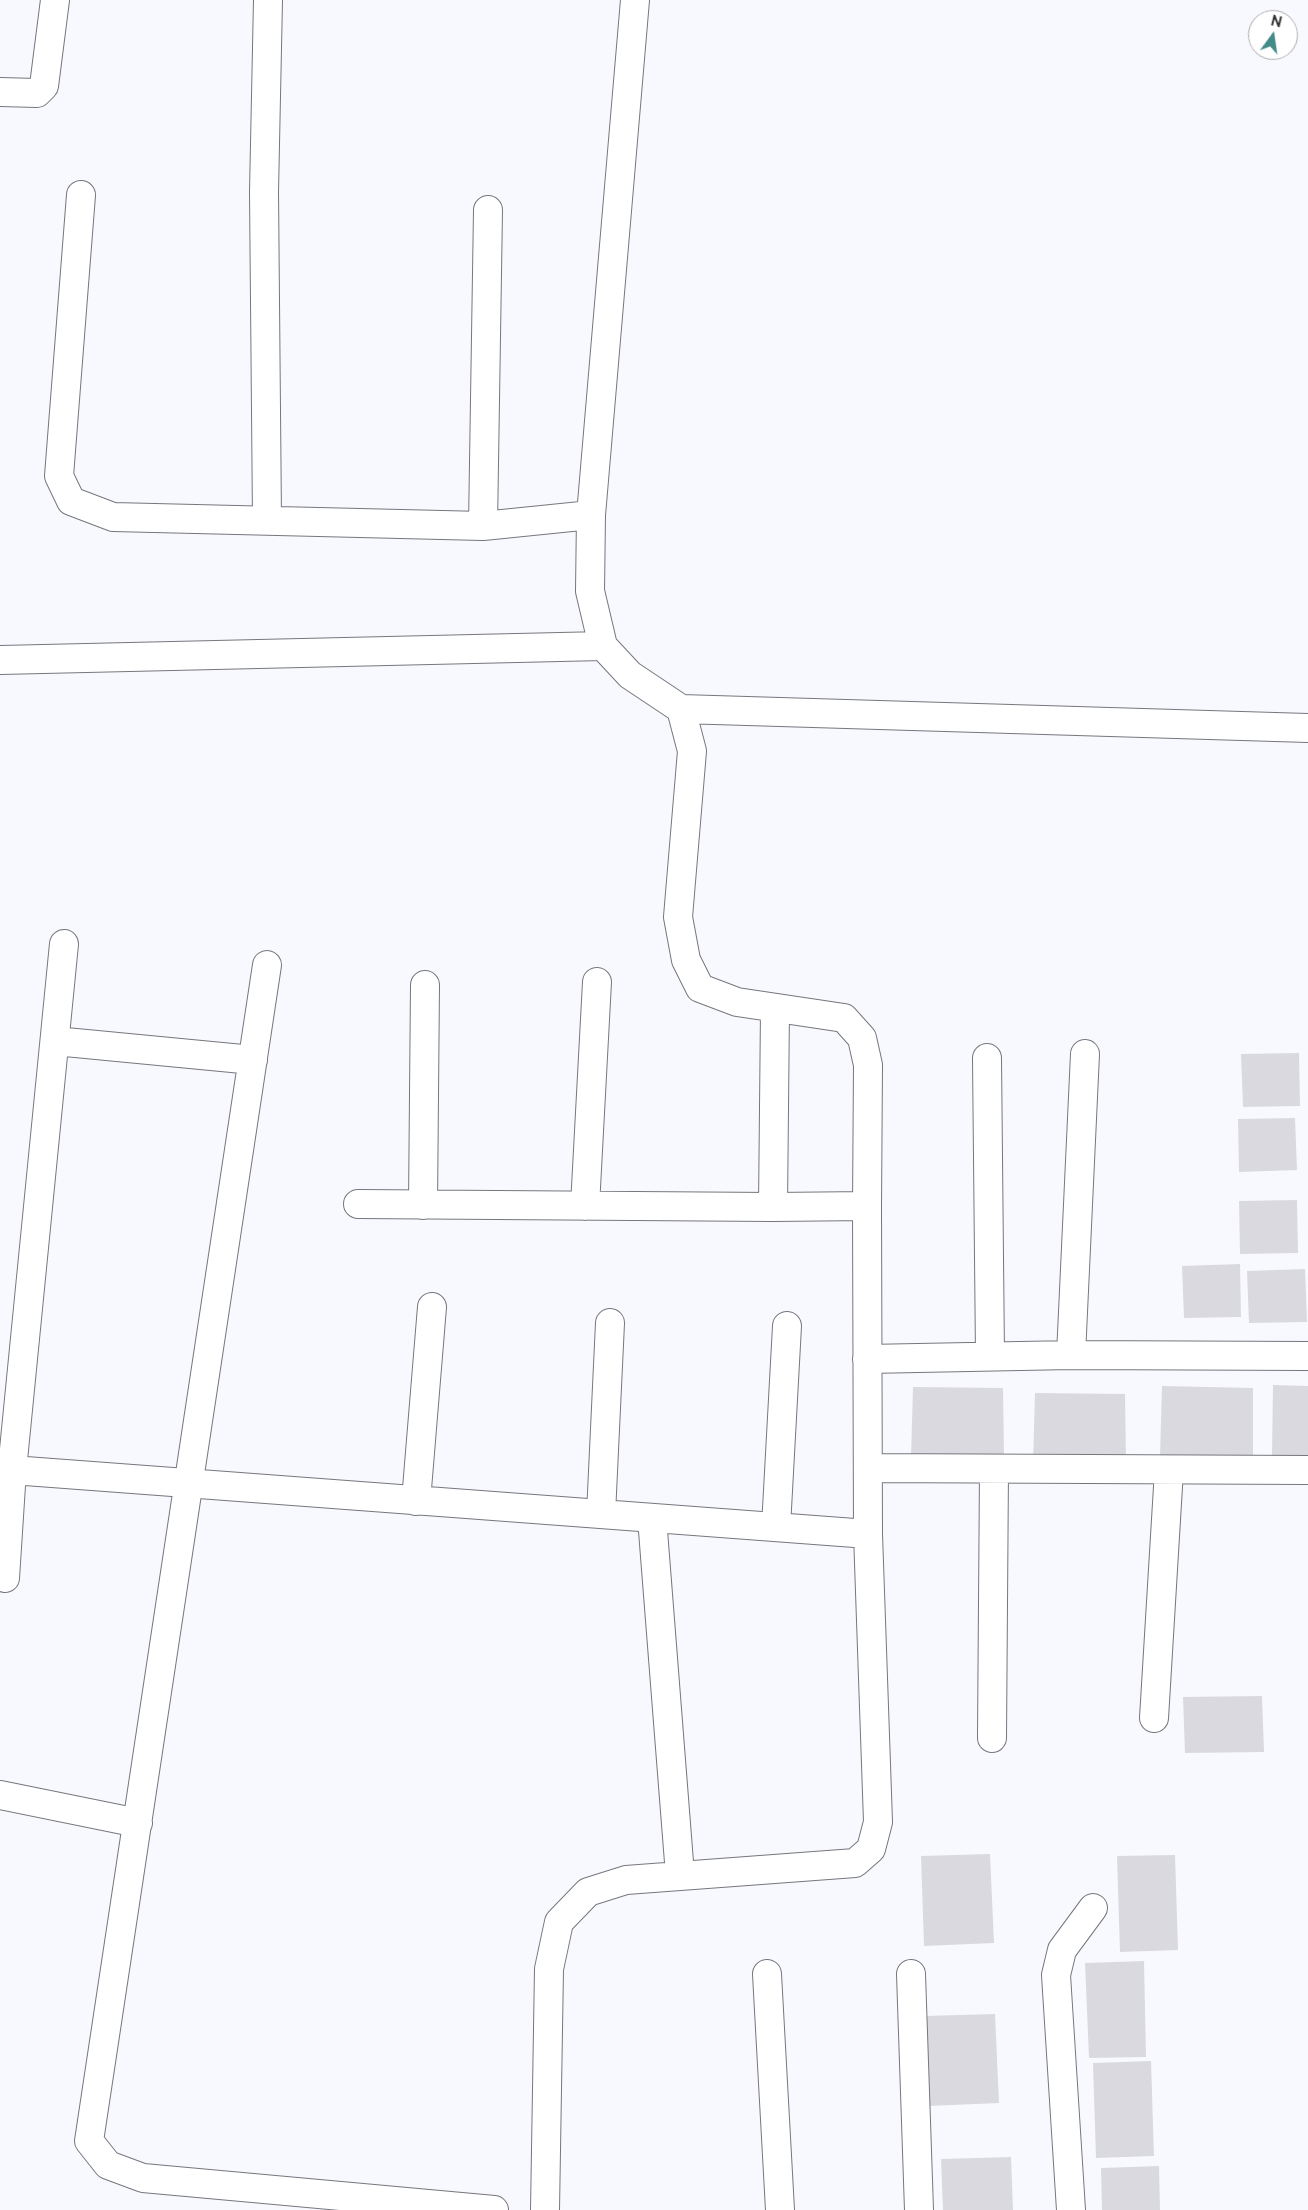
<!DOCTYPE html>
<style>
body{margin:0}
#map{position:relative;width:1308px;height:2210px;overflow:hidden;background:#f8f9ff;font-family:Raleway,sans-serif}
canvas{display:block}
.north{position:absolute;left:1248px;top:10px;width:50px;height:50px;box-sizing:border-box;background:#fff;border:1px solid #adadae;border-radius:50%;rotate:14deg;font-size:14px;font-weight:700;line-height:20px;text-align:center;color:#323235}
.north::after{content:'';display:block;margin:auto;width:18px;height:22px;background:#438b89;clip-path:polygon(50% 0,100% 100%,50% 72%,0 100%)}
</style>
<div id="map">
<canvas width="1308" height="2210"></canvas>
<div class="north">N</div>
</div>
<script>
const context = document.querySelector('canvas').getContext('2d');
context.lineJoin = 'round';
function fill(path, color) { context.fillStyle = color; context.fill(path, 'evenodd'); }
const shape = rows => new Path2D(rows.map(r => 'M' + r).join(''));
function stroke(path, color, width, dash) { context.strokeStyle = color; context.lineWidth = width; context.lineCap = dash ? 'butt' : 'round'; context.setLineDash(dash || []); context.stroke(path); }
const building = shape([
 [1299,1053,1300,1106,1243,1107,1241,1054],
 [1295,1118,1297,1170,1239,1172,1238,1119],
 [1297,1200,1298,1253,1240,1254,1239,1201],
 [1240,1264,1241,1317,1184,1318,1182,1266],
 [1305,1269,1307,1322,1249,1323,1247,1271],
 [1273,1385,1308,1386,1308,1455,1272,1455],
 [1162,1386,1253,1388,1253,1455,1160,1456],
 [913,1387,1003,1388,1004,1456,911,1457],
 [1035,1393,1125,1394,1126,1462,1033,1463],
 [1262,1696,1264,1752,1185,1753,1183,1697],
 [990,1854,994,1943,924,1946,921,1856],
 [1175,1855,1178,1950,1120,1952,1117,1856],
 [1144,1961,1146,2057,1089,2058,1085,1963],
 [995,2014,999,2103,929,2106,925,2016],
 [1151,2061,1154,2156,1096,2158,1093,2063],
 [1011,2157,1013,2210,943,2210,941,2159],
 [1159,2166,1160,2210,1102,2210,1101,2168]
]);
const street = shape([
 [0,92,37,93,44,86,55,0],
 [81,195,59,476,71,501,113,517,483,526,591,515],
 [267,520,264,192,268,0],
 [483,526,488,210],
 [0,660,603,646],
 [681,709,1308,728],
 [267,965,89,2141,108,2165,143,2178,494,2210],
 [55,1041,253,1060],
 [987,1058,990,1356],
 [358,1204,773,1207,867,1206],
 [423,1205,425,985],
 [585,1206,597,982],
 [773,1207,775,1009],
 [1071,1355,1085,1054],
 [867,1359,1071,1355,1308,1356],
 [868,1468,1308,1470],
 [12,1470,868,1534],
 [416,1501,432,1307],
 [601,1514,610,1323],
 [652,1518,680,1875],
 [776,1527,787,1326],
 [5,1578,12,1470,64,944],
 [1154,1718,1169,1470],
 [992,1738,994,1469],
 [0,1795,138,1823],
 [767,1974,780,2210],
 [911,1974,919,2210],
 [545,2210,549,1969,559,1922,588,1892,626,1880,855,1863,871,1849,878,1822,868,1534,867,1206,868,1065,862,1038,844,1018,737,1002,700,988,686,960,678,917,692,751,681,709,630,675,603,646,590,591,591,515,635,0],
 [1071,2210,1056,1975,1062,1950,1093,1908]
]);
fill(building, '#dad9df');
stroke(street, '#76777d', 30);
stroke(street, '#fff', 28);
</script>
